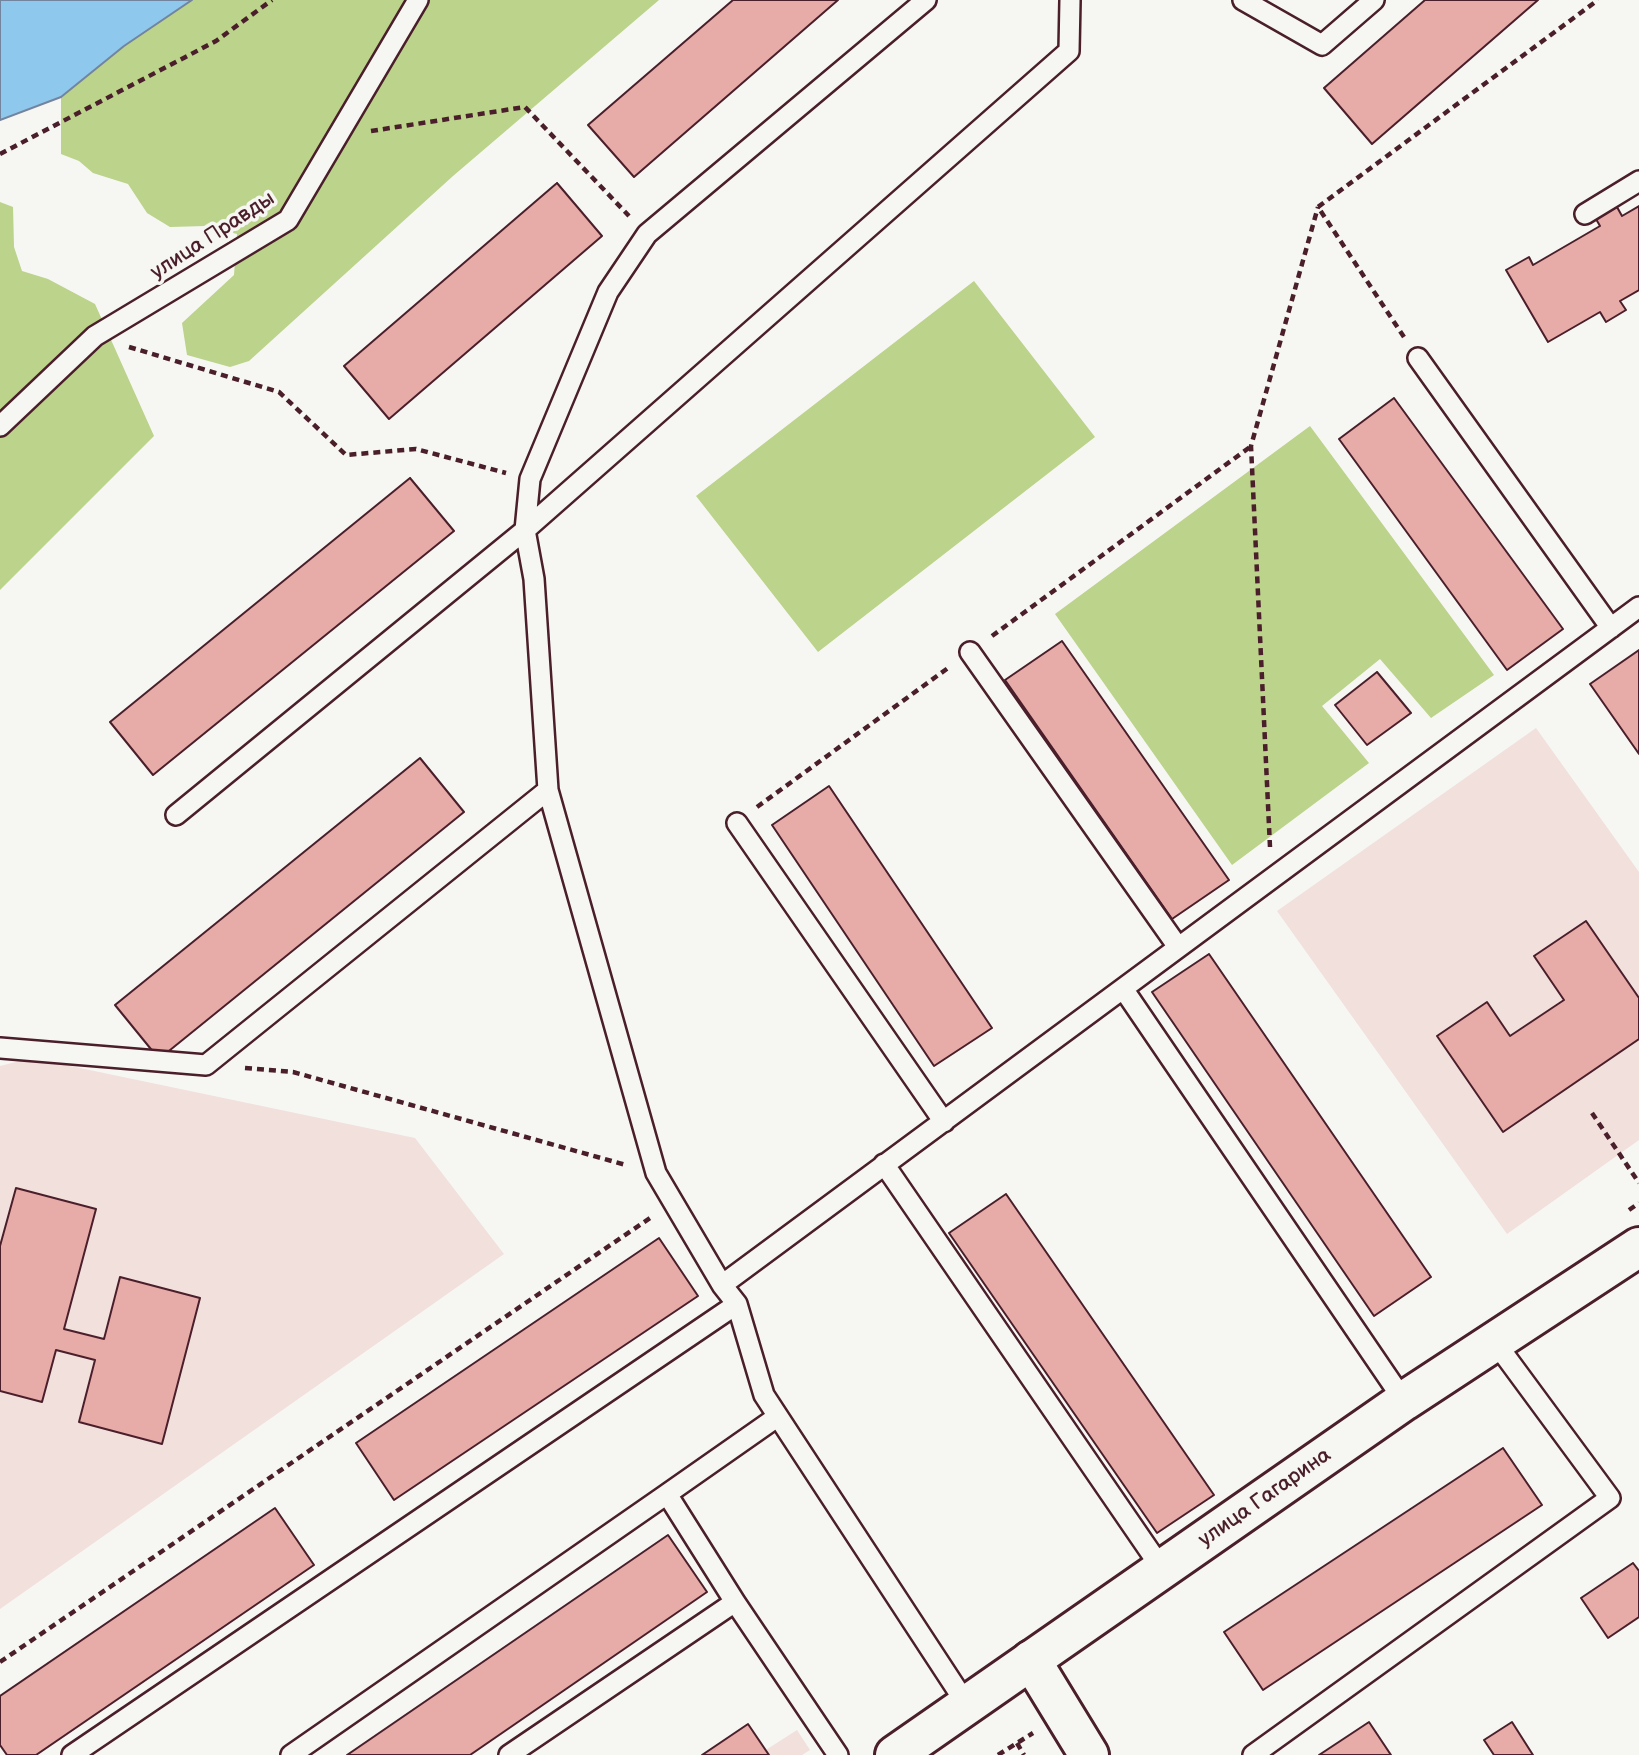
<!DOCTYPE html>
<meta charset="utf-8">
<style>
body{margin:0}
canvas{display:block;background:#f6f6f2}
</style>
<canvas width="1639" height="1755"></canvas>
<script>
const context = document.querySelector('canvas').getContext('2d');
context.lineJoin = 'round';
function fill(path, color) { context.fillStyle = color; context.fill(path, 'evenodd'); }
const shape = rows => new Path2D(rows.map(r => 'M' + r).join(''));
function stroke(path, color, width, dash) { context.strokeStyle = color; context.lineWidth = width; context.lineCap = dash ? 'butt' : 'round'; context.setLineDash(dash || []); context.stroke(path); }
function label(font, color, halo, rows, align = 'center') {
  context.font = font + ' "Balsamiq Sans",sans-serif'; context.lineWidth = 7; context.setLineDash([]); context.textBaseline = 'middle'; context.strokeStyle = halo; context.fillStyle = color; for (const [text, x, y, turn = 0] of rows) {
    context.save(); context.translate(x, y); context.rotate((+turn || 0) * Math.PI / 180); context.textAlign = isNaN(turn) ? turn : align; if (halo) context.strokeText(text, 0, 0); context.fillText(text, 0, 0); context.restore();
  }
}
const built = shape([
 [1536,728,1639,872,1639,1140,1507,1234,1277,911],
 [32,1058,415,1138,504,1254,0,1609,0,1066],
 [797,1730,810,1750,802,1755,758,1755]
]);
const green = shape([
 [192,0,659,0,453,176,249,361,230,367,187,355,182,323,234,275,237,234,205,226,170,227,147,213,128,184,93,173,79,161,61,154,61,97,124,46],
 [0,202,13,207,14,247,22,271,48,279,95,304,154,436,0,590],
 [974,281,1095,437,818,652,696,496],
 [1310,426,1494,675,1431,718,1380,659,1322,706,1369,763,1232,865,1055,614]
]);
const water = shape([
 [0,0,192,0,124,46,61,97,0,120,0,0]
]);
const building = shape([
 [733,0,838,0,634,177,588,125,733,0],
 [1425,0,1538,0,1372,144,1324,88,1425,0],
 [557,183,602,236,389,419,344,366,557,183],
 [1639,206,1639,290,1620,301,1626,310,1606,322,1600,312,1548,342,1506,270,1529,257,1533,265,1600,226,1596,219,1617,207,1622,216,1639,206],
 [1394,398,1563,629,1507,670,1339,439,1394,398],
 [410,478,454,531,153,775,110,722,410,478],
 [1062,641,1229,880,1172,919,1005,680,1062,641],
 [1639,650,1639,754,1590,684,1639,650],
 [1377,672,1411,713,1367,745,1335,705,1377,672],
 [420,758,464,812,159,1059,115,1005,420,758],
 [829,786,992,1028,934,1066,772,825,829,786],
 [1586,921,1639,998,1639,1039,1503,1132,1437,1036,1487,1002,1510,1036,1564,1000,1534,956,1586,921],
 [1209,954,1431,1277,1374,1316,1152,992,1209,954],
 [16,1188,96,1209,64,1329,104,1339,120,1277,200,1298,162,1444,79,1422,95,1360,56,1350,42,1402,0,1391,0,1246,16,1188],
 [1006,1194,1214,1495,1157,1533,949,1233,1006,1194],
 [659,1238,698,1296,394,1500,356,1443,659,1238],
 [1503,1448,1542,1505,1263,1690,1224,1632,1503,1448],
 [275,1508,314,1565,36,1755,7,1755,0,1745,0,1696,275,1508],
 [668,1535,707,1592,470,1755,347,1755,668,1535],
 [1633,1563,1639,1571,1639,1617,1608,1638,1581,1598,1633,1563],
 [1369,1722,1391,1755,1319,1755,1369,1722],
 [1512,1722,1533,1755,1494,1755,1484,1740,1512,1722],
 [748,1724,769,1755,702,1755,748,1724]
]);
const path = shape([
 [371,131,525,107,629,216],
 [0,154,216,41,272,0],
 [1404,337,1318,207,1598,0],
 [129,347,279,392,346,455,416,449,506,473],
 [992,636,1250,447],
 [757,807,948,668],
 [1270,847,1251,446,1318,207],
 [245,1068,293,1072,626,1165],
 [1592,1113,1639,1183],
 [1629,1210,1639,1203],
 [0,1662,650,1218],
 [1017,1743,1024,1755],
 [998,1755,1033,1733]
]);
const lane = shape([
 [926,0,647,234,608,292,530,479,525,530,534,579,548,790,656,1173,722,1285,737,1304,764,1395,967,1705],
 [1243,0,1322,45,1374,0],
 [1585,214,1639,181],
 [1418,358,1611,628],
 [0,426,95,336,288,220,418,0],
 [970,652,1178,947],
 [176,815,525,530,1069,51,1070,0],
 [737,823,944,1122],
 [1124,990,1404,1401],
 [0,1048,206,1065,548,790],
 [884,1164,1162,1569],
 [722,1285,1639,607],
 [667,1494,777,1417],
 [72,1755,737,1304],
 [291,1755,667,1494,735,1602],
 [509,1755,735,1602,838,1755],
 [1253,1755,1610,1498,1495,1342]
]);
const street = shape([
 [1031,1660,1089,1755]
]);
const secondary = shape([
 [895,1755,1404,1401,1639,1247]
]);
const streetNames = [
 ["улица Правды",213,236,-33],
 ["улица Гагарина",1265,1498,-35]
];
fill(built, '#f2e0dc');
fill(green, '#bbd38a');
fill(water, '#8ec8ed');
stroke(water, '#73849f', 2);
fill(building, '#e7aba8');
stroke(building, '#4a1f2b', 2);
stroke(lane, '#4a1f2b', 24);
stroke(street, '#4a1f2b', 44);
stroke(secondary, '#4a1f2b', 44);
stroke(path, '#4a1f2b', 4.5, [7, 5]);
stroke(lane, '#f6f6f2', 19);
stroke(street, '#f6f6f2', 38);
stroke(secondary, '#f6f6f2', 38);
label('21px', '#4a1f2b', '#f6f6f2', streetNames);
</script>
